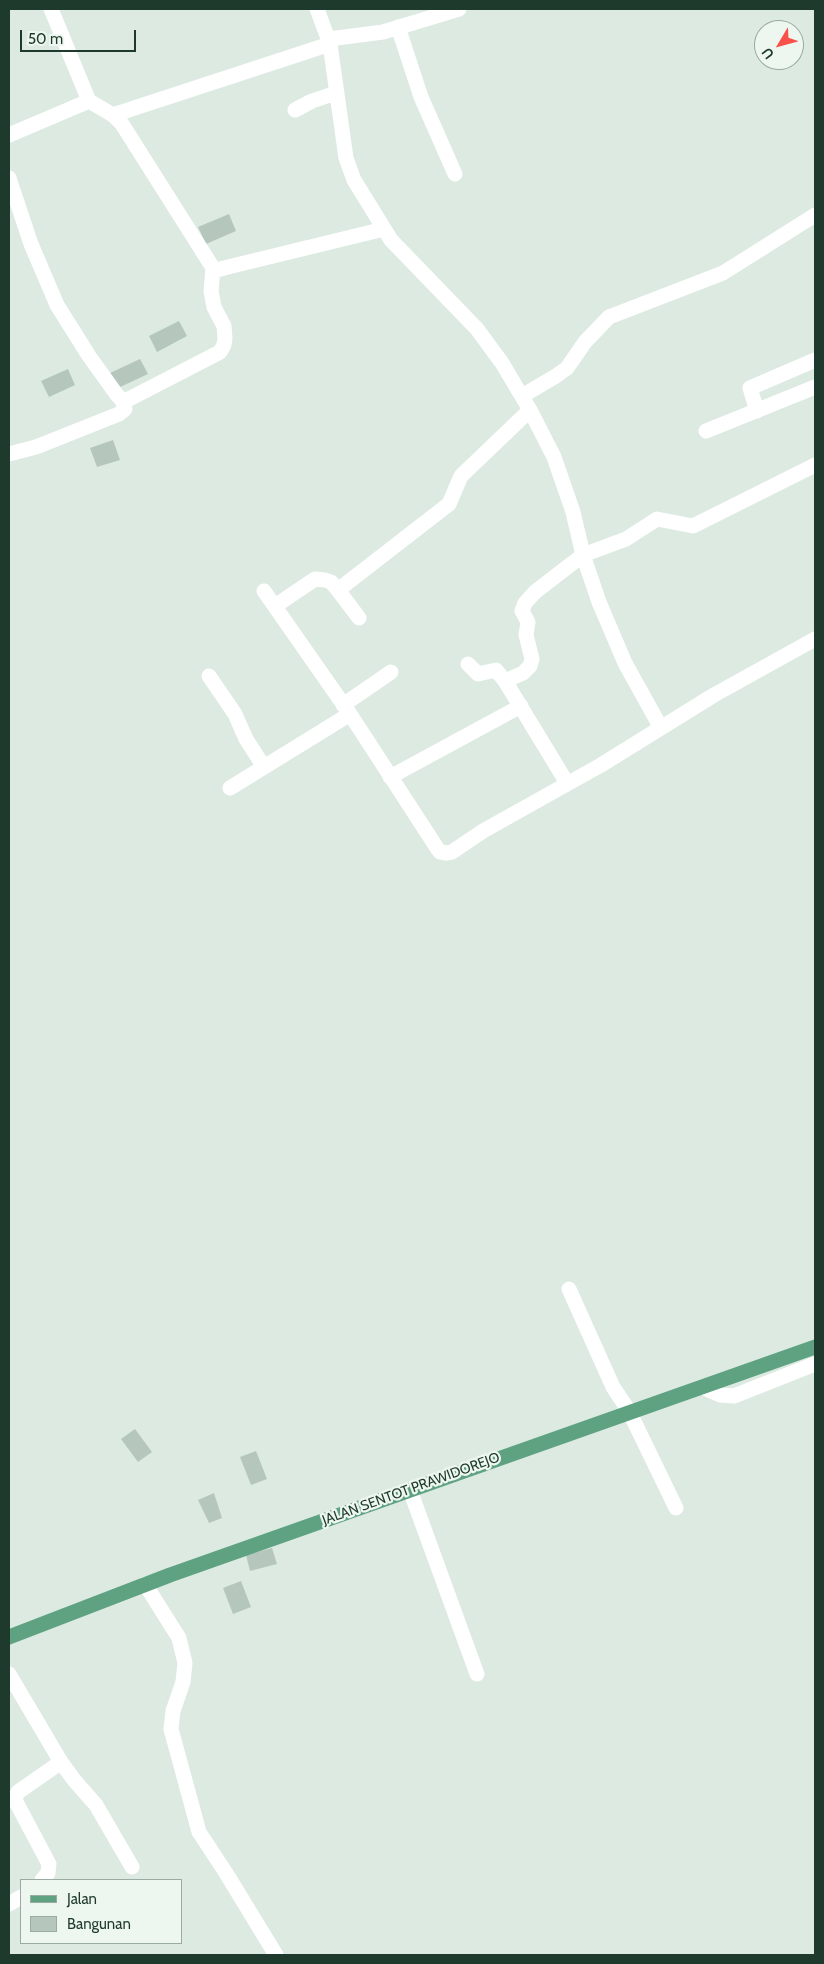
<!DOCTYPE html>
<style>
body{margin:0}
#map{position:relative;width:824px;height:1964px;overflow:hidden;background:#dceae1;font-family:Cabin,sans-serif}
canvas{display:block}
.frame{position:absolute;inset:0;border:10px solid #1e3a2c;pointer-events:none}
.legend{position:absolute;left:20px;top:1879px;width:162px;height:65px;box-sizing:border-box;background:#edf6ef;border:1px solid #9aaba1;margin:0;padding:6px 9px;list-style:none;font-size:15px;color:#1e3a2c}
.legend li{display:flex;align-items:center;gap:10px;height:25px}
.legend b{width:25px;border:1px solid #9aaba1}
.north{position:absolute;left:754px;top:20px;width:50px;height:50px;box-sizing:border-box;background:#edf6ef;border:1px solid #9aaba1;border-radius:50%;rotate:233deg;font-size:14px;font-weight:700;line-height:20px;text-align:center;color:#1e3a2c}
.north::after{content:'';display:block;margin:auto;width:18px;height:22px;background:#fa504a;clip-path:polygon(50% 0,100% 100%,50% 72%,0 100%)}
.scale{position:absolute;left:20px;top:30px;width:116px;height:22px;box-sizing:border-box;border:2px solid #1e3a2c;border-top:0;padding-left:6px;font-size:15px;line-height:18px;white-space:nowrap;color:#1e3a2c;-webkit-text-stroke:4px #edf6ef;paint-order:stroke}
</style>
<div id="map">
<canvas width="824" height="1964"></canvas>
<div class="frame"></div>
<ul class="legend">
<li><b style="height:6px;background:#5ea282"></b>Jalan</li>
<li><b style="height:14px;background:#b5c7bc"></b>Bangunan</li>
</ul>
<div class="north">U</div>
<div class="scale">50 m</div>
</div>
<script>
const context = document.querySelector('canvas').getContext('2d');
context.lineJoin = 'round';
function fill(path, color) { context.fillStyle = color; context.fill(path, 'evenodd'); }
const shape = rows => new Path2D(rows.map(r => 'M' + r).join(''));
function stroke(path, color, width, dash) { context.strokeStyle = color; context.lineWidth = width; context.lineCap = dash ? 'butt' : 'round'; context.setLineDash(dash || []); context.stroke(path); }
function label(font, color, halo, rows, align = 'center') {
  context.font = font + ' Cabin,sans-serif'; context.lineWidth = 4.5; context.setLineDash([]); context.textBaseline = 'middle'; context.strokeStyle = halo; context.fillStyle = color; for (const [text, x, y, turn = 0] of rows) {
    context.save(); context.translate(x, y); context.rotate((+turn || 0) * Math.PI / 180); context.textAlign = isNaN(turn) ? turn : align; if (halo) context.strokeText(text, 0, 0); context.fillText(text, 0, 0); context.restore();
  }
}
const building = shape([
 [229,214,236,231,206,244,198,227],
 [179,321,187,336,157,352,149,336],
 [140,359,148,374,118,388,110,373],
 [68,369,75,385,49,397,41,381],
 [113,440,120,460,97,467,90,448],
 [135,1429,152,1452,138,1462,121,1439],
 [256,1451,267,1479,251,1485,240,1457],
 [214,1493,222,1518,209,1523,198,1500],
 [272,1548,277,1564,250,1571,246,1555],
 [241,1581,251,1607,233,1614,223,1588]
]);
const minor = shape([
 [51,9,89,101,113,115,122,124,213,268,217,270,228,267,384,229],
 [317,9,330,44,346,158,354,180,391,240,477,329,502,363,530,410,554,457,573,512,583,555,535,592,525,603,522,611,528,622,526,635,532,659,530,666,523,673,505,681,567,783],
 [398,27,421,97,455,174],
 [329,39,383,32,459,9],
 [295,110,312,101,336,93],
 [113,115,330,44],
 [9,135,89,101],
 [9,178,31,244,57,305,89,356,117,395,122,400,129,399,220,352,224,345,225,338,224,326,214,307,211,291,213,268],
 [522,396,556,376,567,368,585,342,609,317,723,273,815,215],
 [757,411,750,388,815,360],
 [706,431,815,387],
 [9,454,36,447,119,414,125,409,122,400],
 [338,590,359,618],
 [264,591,350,714,437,848,440,852,446,853,452,852,483,831,601,765,714,695,815,639],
 [275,606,315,579,325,580,331,582,338,590,449,504,461,476,530,410],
 [468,664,478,674,496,670,505,681],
 [209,676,235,714,246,739,264,767],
 [343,705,391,672],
 [661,728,625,663,599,602,583,555,626,539,657,519,693,526,815,465],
 [390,777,521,706],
 [230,788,350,714],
 [569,1289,613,1387,629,1411,676,1508],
 [702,1387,720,1395,734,1396,815,1364],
 [410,1490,477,1674],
 [145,1584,179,1638,185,1663,183,1682,173,1711,171,1729,199,1832,226,1873,276,1955],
 [9,1674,61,1762,18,1792,16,1797,15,1800,49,1864,48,1873,42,1880],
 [61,1762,74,1780,96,1805,132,1867],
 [9,1904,21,1897]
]);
const major = shape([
 [9,1637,170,1575,815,1347]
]);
const streetNames = [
 ["JALAN SENTOT PRAWIDOREJO",411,1489,-20]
];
fill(building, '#b5c7bc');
stroke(minor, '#fff', 15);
stroke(major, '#5ea282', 15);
label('14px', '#1e3a2c', '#edf6ef', streetNames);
</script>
